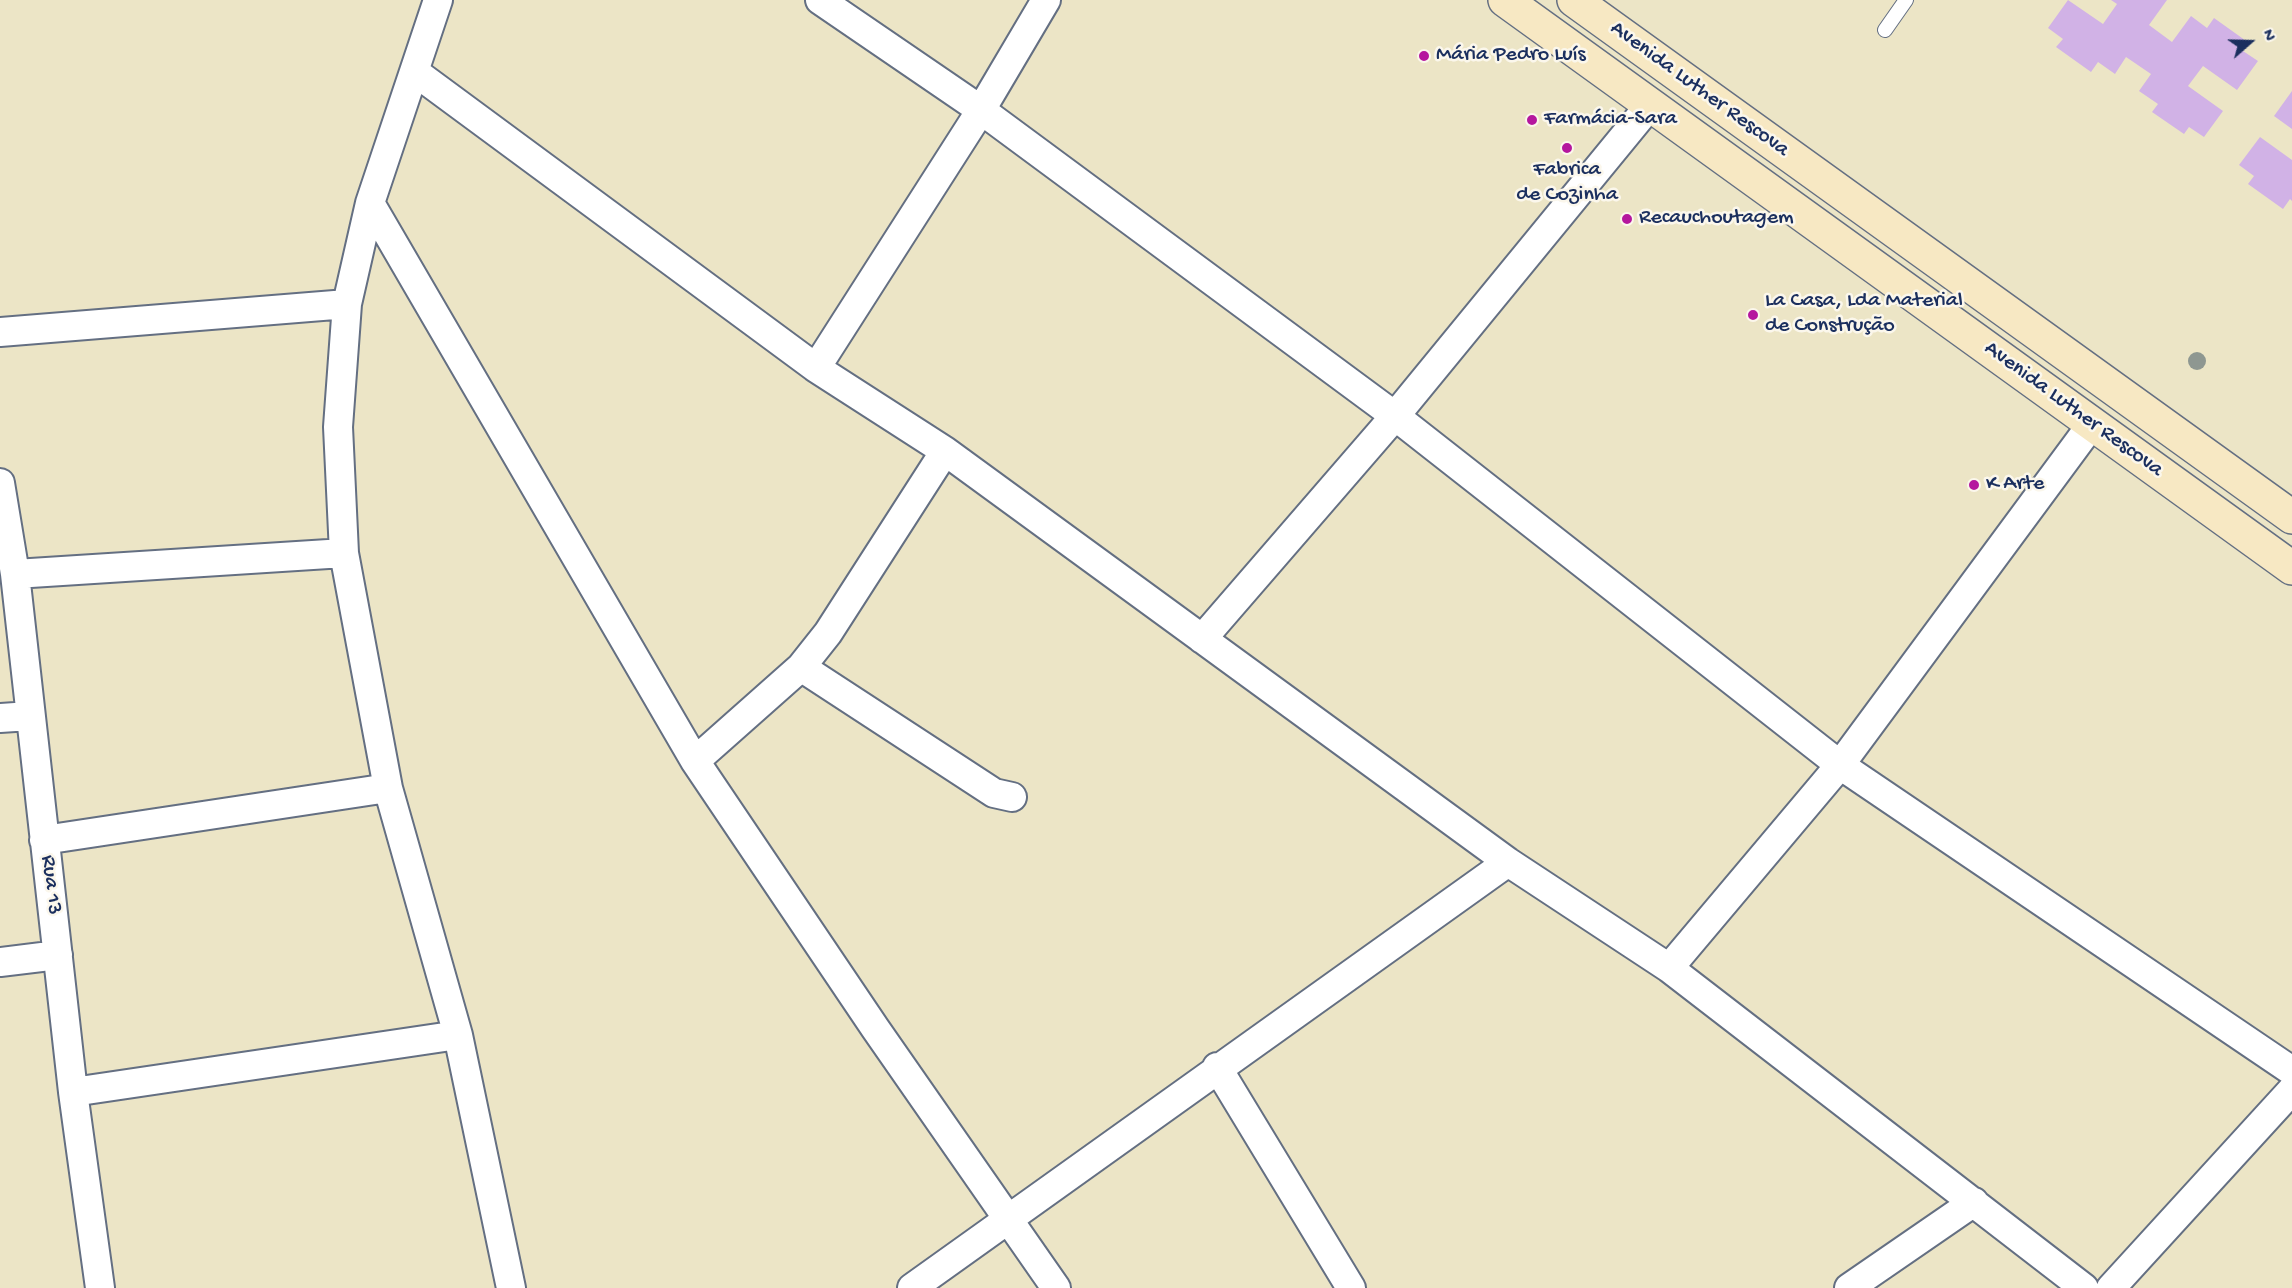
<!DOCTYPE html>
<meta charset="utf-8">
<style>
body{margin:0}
#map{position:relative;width:2292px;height:1288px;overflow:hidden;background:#ece5c6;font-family:"Gochi Hand",sans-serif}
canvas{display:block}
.north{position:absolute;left:2220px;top:12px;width:60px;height:60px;-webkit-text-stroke:4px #fbf7ec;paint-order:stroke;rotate:70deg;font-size:16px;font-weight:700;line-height:24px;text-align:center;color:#1b2f5e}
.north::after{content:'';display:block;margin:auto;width:21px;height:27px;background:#1b2f5e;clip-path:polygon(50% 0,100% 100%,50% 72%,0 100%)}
</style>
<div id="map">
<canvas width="2292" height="1288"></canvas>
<div class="north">N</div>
</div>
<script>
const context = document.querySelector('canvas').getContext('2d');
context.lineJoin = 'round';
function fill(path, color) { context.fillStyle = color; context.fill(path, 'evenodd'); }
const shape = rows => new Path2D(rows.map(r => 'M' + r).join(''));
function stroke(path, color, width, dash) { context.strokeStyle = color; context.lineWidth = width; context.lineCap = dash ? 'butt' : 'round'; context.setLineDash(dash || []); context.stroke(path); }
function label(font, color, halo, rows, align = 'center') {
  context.font = font + ' "Gochi Hand",sans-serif'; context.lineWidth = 5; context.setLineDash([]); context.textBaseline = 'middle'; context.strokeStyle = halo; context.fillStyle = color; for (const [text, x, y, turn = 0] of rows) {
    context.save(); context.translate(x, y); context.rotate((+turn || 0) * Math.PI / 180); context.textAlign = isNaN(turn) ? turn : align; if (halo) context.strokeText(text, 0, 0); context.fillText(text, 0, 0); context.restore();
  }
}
const building = shape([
 [2068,0,2103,24,2117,4,2111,0,2167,0,2149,25,2172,42,2191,16,2207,28,2214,18,2249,43,2243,51,2258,61,2237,90,2203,66,2188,86,2223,111,2204,137,2189,127,2184,134,2152,112,2158,104,2139,91,2151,74,2126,57,2115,74,2098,62,2091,72,2056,47,2063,39,2048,28],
 [2292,91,2292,129,2274,116],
 [2260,137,2292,160,2292,201,2290,199,2283,209,2248,184,2254,176,2239,165]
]);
const lane = shape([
 [1885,30,1906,0]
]);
const street = shape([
 [438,0,370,203,347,304,338,427,344,553,388,788,458,1035,511,1288],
 [820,0,981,110,1395,416,1840,765,2292,1071],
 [415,72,816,368,945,451,1508,862,1669,968,2084,1288],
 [370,203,695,761,875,1028,1056,1288],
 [0,332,347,304],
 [816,368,981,110,1046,0],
 [0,483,15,574,73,1092,100,1288],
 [15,574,344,553],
 [1202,639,1395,416,1650,105],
 [801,667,994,793,1012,797],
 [0,718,30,716],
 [695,761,801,667,828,633,945,451],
 [44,840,388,788],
 [0,962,58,955],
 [1669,968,1840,765,2092,424],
 [1217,1067,1351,1288],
 [73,1092,458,1035],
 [912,1288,1508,862],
 [1849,1288,1974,1202],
 [2111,1288,2292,1090]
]);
const secondary = shape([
 [1505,0,2292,568],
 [1574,0,2292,517]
]);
const trees = [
 [2197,361]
];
const markers = [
 [1424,56,6,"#b5179e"],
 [1532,120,6,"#b5179e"],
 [1567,148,6,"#b5179e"],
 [1627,219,6,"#b5179e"],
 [1753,315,6,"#b5179e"],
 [1974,485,6,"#b5179e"]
];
const poiNames = [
 ["Mária Pedro Luís",1436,56],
 ["Farmácia-Sara",1544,120],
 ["Fabrica",1567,171,"center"],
 ["de Cozinha",1567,196,"center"],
 ["Recauchoutagem",1639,219],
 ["La Casa, Lda Material",1765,302],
 ["de Construção",1765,327],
 ["K Arte",1986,485]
];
const streetNames = [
 ["Avenida Luther Rescova",1699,90,36],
 ["Avenida Luther Rescova",2073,410,36],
 ["Rua 13",50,885,83]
];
fill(building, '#d1b2e6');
stroke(lane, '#646f82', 16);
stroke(street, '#646f82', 32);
stroke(secondary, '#646f82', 36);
stroke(lane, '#fff', 14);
stroke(street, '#fff', 28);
stroke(secondary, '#f7e8c3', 33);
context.fillStyle = '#8e9791';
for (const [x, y] of trees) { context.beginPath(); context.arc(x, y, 9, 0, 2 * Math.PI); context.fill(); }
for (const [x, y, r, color] of markers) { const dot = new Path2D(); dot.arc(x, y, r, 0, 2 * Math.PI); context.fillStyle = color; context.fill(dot); stroke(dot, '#fbf7ec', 2); }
label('22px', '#1b2f5e', '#fbf7ec', poiNames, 'left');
label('22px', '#1b2f5e', '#fbf7ec', streetNames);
</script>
